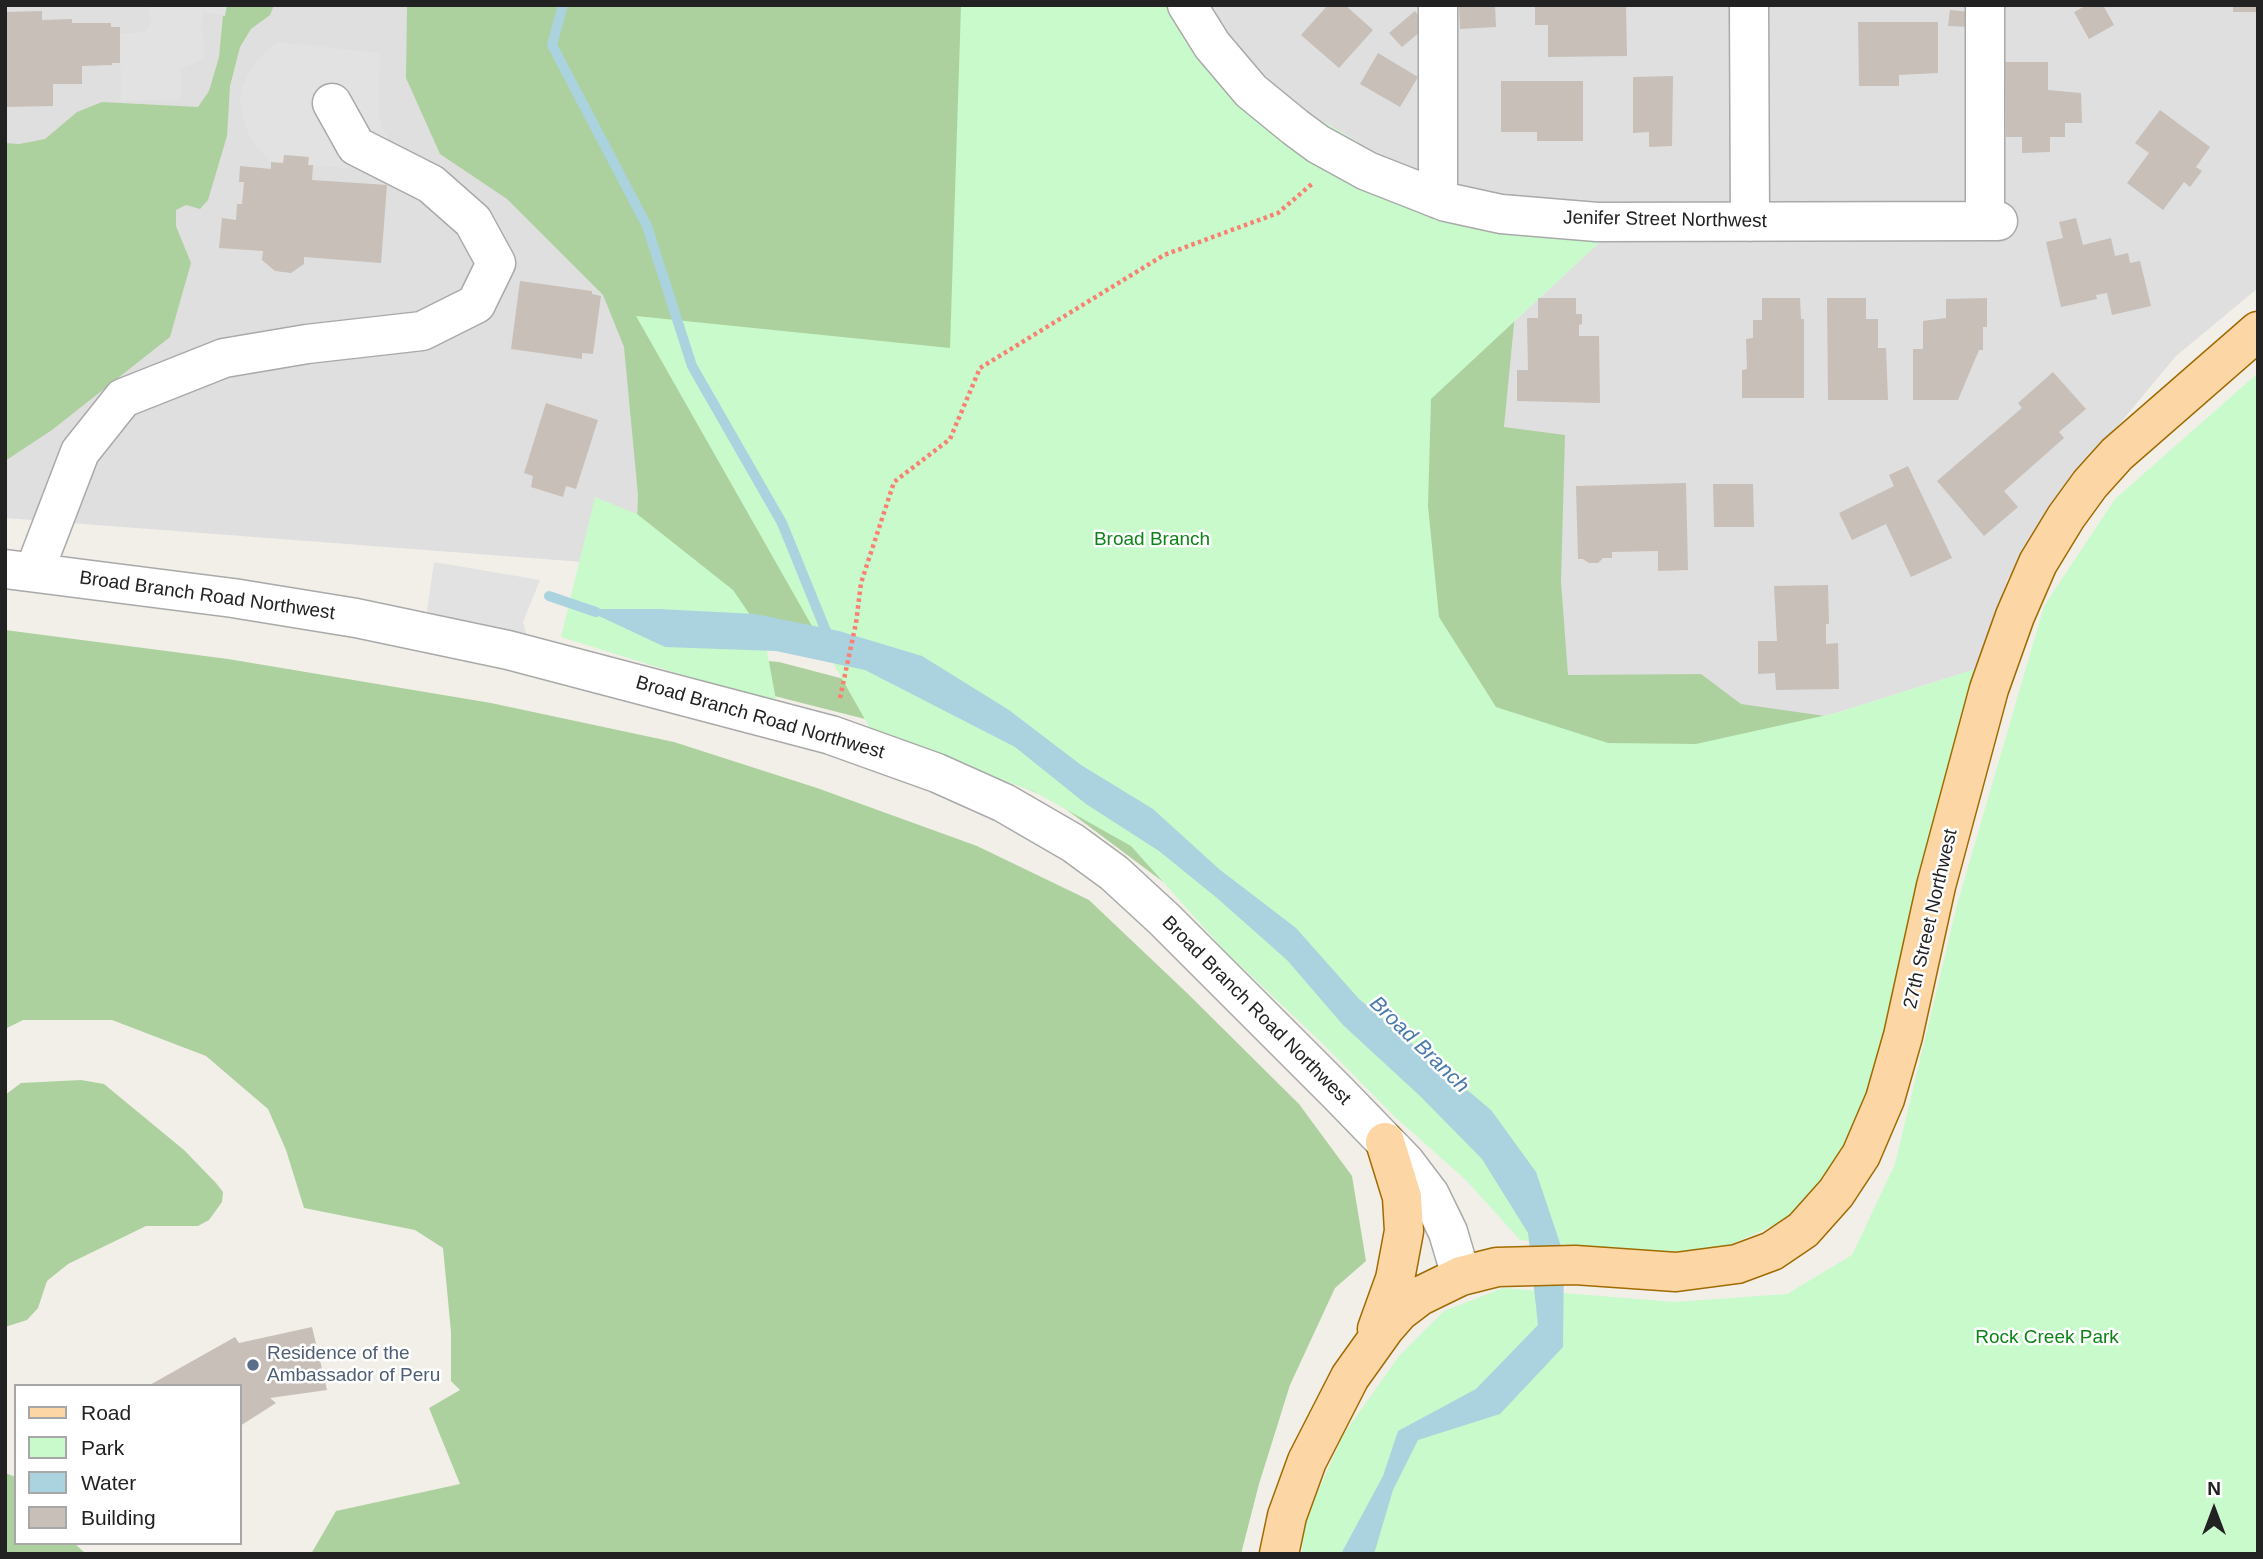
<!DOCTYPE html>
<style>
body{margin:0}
#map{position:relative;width:2263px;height:1559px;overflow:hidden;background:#f2efe9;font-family:Arial,sans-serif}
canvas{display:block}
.frame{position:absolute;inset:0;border:7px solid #222;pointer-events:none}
.legend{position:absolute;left:14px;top:1384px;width:228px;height:161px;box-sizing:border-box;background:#fff;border:2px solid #a7a7a7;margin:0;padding:9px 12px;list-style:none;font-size:21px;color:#222}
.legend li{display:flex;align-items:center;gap:14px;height:35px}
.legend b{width:35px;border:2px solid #a7a7a7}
.north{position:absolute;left:2179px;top:1475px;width:70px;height:70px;-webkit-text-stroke:5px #fff;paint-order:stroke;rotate:0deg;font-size:19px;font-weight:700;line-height:28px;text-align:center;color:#222}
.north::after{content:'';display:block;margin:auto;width:24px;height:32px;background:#222;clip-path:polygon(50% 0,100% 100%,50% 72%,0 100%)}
</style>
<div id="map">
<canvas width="2263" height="1559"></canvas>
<div class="frame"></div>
<ul class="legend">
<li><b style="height:9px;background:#fcd6a4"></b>Road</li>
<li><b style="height:19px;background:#c8facc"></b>Park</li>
<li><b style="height:19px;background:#aad3df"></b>Water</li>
<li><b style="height:19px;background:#c7bfb8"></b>Building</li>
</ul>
<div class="north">N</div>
</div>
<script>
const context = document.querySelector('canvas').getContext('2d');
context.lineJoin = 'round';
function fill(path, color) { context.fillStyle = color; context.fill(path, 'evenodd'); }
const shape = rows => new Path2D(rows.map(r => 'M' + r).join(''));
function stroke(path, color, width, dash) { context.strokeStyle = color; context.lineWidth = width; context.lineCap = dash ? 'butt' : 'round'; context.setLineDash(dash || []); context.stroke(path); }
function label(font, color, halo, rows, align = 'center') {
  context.font = font + ' Arial,sans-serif'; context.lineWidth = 5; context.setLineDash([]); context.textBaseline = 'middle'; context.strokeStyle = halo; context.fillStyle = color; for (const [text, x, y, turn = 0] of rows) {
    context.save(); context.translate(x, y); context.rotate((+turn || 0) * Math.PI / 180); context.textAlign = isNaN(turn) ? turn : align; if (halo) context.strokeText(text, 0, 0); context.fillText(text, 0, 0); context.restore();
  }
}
const residential = shape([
 [5,5,479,5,623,276,662,568,5,518],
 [1211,5,2258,5,2258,288,2176,356,2061,494,2007,580,1979,668,1836,713,1696,744,1496,707,1431,399,1632,212,1443,194,1392,175,1356,141,1285,99,1235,48]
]);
const forest = shape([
 [224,5,274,5,270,15,251,29,240,47,230,86,227,136,208,200,200,209,186,205,176,210,176,226,191,263,170,337,52,430,5,461,5,143,19,144,45,139,77,112,102,102,198,107,209,91,219,57],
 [407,5,1154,5,1165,37,1522,242,1504,427,1565,435,1561,582,1568,675,1701,674,1741,704,1832,717,1923,773,1000,700,634,604,638,495,624,347,603,295,507,199,440,154,406,78],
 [5,630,228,659,491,703,674,742,817,788,977,846,1089,900,1187,993,1299,1104,1352,1176,1366,1261,1335,1288,1290,1385,1259,1484,1241,1554,311,1554,336,1511,460,1484,429,1408,460,1390,451,1381,451,1332,443,1248,415,1230,304,1208,286,1150,268,1109,206,1056,112,1020,23,1020,5,1029],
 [643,656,727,657,779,662,867,685,1119,826,1170,887,1055,801,869,720,648,664],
 [81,1080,104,1084,184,1150,216,1183,223,1192,222,1202,209,1220,198,1226,146,1226,68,1264,47,1281,38,1308,27,1320,5,1327,5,1095,21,1083],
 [5,1473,16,1477,16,1543,74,1543,86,1554,5,1554]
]);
const park = shape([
 [964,5,1211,5,1235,48,1285,99,1356,141,1392,175,1443,194,1633,211,1431,399,1428,506,1439,617,1496,707,1608,743,1696,744,1836,713,1979,668,1859,1133,1810,1209,1701,1258,1520,1240,1467,1181,1394,1116,1322,1043,1224,950,1131,846,1035,792,871,730,636,316,950,348,961,6],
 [2258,373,2258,1554,1302,1554,1303,1525,1343,1435,1399,1356,1444,1311,1503,1288,1674,1302,1787,1294,1852,1255,1895,1164,1957,905,2044,606,2115,499],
 [595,497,637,514,733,590,764,635,776,700,744,694,561,637]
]);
const parking = shape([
 [147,5,227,5,225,16,203,12,201,31,205,44,204,59,181,69,181,99,121,101,120,34,145,32,152,19],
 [276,42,380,53,378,107,380,121,388,139,405,156,372,170,308,165,308,157,284,155,283,163,271,162,259,150,249,136,243,119,240,100,242,86,249,72,263,54],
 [434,562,540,580,523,622,526,634,525,639,426,618]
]);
const water = shape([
 [584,609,659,609,755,614,839,631,922,656,1009,710,1081,765,1153,809,1219,869,1296,928,1359,999,1491,1110,1536,1172,1564,1255,1563,1347,1500,1414,1418,1440,1393,1490,1374,1554,1341,1554,1383,1476,1398,1431,1476,1389,1538,1325,1528,1233,1482,1159,1420,1096,1343,1025,1287,960,1217,898,1159,851,1086,804,1015,747,865,670,776,651,665,647]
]);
const stream = shape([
 [563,5,552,45,647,226,692,366,782,523,830,641],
 [549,596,596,612]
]);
const building = shape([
 [1328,5,1345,5,1373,30,1339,68,1301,35],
 [1459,5,1495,5,1496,27,1460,29],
 [1535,5,1626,5,1627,56,1548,57,1548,25,1535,25],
 [2087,5,2103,5,2114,25,2089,39,2074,12],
 [2233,5,2258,5,2258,12,2233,12],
 [1950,10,1971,12,1970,27,1948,26],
 [42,11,42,20,72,19,72,23,111,23,111,27,120,27,120,63,112,63,112,65,82,66,82,84,53,84,53,106,5,107,5,12],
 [1415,11,1427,26,1402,47,1389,33],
 [1858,22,1938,22,1938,73,1899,75,1899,86,1859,86],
 [1378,53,1418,77,1400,107,1360,84],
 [2005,62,2048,62,2048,90,2081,93,2082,123,2065,123,2065,137,2050,137,2050,152,2022,153,2022,137,2006,137],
 [1673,76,1672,146,1649,147,1649,132,1633,133,1633,77],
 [1501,81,1583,81,1583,141,1537,141,1537,132,1501,132],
 [2160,110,2210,147,2196,167,2202,171,2190,187,2184,182,2163,210,2127,183,2149,153,2135,143],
 [284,155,309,157,308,165,313,165,312,180,387,185,381,263,304,257,304,264,291,273,275,271,262,260,263,251,219,248,222,218,236,220,237,204,242,204,244,182,239,182,240,166,271,169,271,162,283,163],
 [2076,218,2083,245,2111,238,2115,256,2128,253,2130,263,2140,261,2151,306,2112,315,2107,293,2096,295,2097,299,2061,307,2046,242,2063,238,2059,222],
 [520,281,592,291,592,294,601,296,593,354,582,353,582,359,511,349],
 [1538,298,1576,298,1576,314,1582,314,1582,324,1579,325,1579,336,1599,336,1600,403,1517,401,1517,370,1528,370,1527,318,1538,318],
 [1762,298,1800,298,1801,319,1804,319,1804,398,1742,398,1742,370,1747,369,1746,339,1753,338,1753,320,1762,320],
 [1827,298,1866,298,1866,319,1878,319,1878,348,1886,348,1888,400,1828,400],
 [1987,298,1987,327,1983,327,1983,350,1979,350,1958,400,1913,400,1913,349,1923,349,1923,321,1946,318,1946,299],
 [2053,372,2086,409,2059,432,2064,438,2004,491,2018,507,1984,536,1937,481,2022,408,2018,403],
 [546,403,598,420,576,489,566,486,563,497,531,487,533,476,524,473],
 [1908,466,1952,558,1911,577,1886,524,1852,540,1839,513,1894,486,1889,475],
 [1686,483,1688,570,1658,571,1658,551,1612,552,1612,558,1603,558,1598,563,1589,563,1583,559,1578,559,1576,486],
 [1713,484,1753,484,1754,527,1714,527],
 [1828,585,1829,624,1826,624,1826,644,1838,643,1839,689,1776,690,1775,673,1758,674,1758,641,1777,641,1774,586],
 [312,1327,327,1390,270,1398,276,1403,240,1426,240,1386,148,1386,235,1337,239,1343]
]);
const path = shape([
 [840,698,856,623,861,583,894,482,950,439,980,368,1164,255,1278,213,1313,183]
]);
const minor = shape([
 [1187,5,1212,45,1251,91,1295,127,1318,144,1367,171,1446,202,1501,214,1597,222,1998,221],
 [1438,5,1438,199],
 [1749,5,1750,222],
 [1985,5,1985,221],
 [5,569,233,598,356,618,508,650,831,735,937,773,1004,803,1073,843,1114,873,1164,919,1339,1094,1405,1162,1430,1195,1448,1232,1461,1276],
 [34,572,80,452,123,398,224,358,307,344,422,331,476,304,496,263,473,221,431,184,356,146,332,103]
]);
const major = shape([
 [1377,1329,1395,1279,1404,1231,1402,1197,1385,1142],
 [1279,1554,1287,1516,1307,1461,1350,1377,1385,1328,1399,1312,1420,1296,1461,1276,1497,1267,1575,1265,1676,1272,1737,1264,1772,1251,1803,1230,1836,1193,1861,1155,1885,1099,1903,1036,1936,886,1989,689,2015,616,2038,563,2066,517,2090,484,2117,454,2258,331]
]);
const markers = [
 [253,1365,7,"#5c6f8a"]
];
const streetNames = [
 ["Jenifer Street Northwest",1665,220,1],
 ["Broad Branch Road Northwest",207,596,8],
 ["Broad Branch Road Northwest",760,718,16],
 ["27th Street Northwest",1931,919,-77],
 ["Broad Branch Road Northwest",1256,1011,45]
];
const parkNames = [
 ["Broad Branch",1152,540],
 ["Rock Creek Park",2047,1338]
];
const serviceNames = [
 ["Residence of the",267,1354],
 ["Ambassador of Peru",267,1376]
];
const waterNames = [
 ["Broad Branch",1419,1045,44]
];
fill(residential, '#e0dfdf');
fill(forest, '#add19e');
fill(park, '#c8facc');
fill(parking, '#e2e2e2');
fill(water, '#aad3df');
stroke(stream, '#aad3df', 10);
fill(building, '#c7bfb8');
stroke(minor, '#a9a9a9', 41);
stroke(major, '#a06b00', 41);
stroke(path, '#fa8072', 4.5, [3.5, 3.5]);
stroke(minor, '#fff', 38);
stroke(major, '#fcd6a4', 38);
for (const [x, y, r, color] of markers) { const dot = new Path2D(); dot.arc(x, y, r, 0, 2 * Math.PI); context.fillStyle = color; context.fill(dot); stroke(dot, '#fff', 2.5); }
label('19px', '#222', '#fff', streetNames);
label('19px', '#0c8416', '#fff', parkNames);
label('19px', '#4e5e75', '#fff', serviceNames, 'left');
label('italic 21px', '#4a7aab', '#fff', waterNames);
</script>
